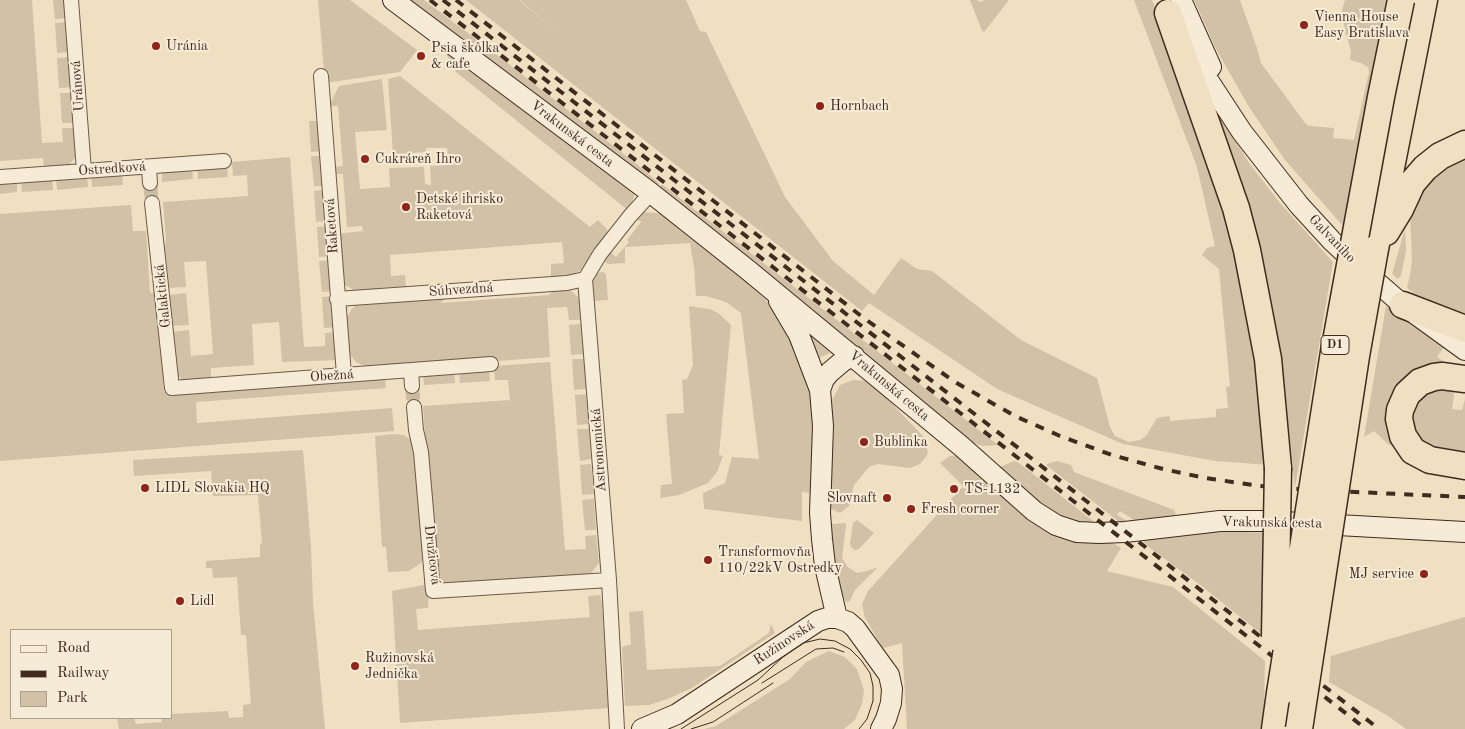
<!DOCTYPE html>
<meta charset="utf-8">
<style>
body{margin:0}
#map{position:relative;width:1465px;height:729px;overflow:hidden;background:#efe0c2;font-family:"Old Standard TT",serif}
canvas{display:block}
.legend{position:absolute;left:10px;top:629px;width:162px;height:90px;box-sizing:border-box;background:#f5ebd7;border:1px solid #ad9e8d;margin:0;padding:6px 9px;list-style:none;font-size:15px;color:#412a1f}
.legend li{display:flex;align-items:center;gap:10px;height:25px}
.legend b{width:25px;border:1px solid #ad9e8d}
</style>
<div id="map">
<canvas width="1465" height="729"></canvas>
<ul class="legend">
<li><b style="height:6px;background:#f5ebd7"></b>Road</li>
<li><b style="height:6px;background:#412a1f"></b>Railway</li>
<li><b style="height:14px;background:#d1c1a6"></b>Park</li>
</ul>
</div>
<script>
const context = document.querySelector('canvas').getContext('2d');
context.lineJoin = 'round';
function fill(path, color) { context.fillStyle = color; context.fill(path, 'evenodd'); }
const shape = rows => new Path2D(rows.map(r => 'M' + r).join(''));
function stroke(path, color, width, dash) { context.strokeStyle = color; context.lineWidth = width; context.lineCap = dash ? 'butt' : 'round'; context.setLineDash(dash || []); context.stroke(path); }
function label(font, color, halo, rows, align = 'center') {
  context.font = font + ' "Old Standard TT",serif'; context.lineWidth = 4; context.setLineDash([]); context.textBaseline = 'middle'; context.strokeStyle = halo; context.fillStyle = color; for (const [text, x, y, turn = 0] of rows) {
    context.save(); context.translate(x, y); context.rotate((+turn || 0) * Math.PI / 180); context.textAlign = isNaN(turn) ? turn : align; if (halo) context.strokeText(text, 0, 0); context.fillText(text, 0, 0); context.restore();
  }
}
const green = shape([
 [0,0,32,0,42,143,63,142,62,128,75,128,77,146,75,158,67,167,44,171,43,158,0,161],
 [53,0,66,0,67,18,55,19],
 [318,0,350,0,417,50,400,72,325,83],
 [402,0,424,0,501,58,639,166,659,183,658,185,655,187],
 [466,0,519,0,562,37,520,0,686,0,700,31,706,32,785,197,833,261,874,295,901,258,917,269,932,271,1021,340,1097,378,1110,427,1115,436,1129,442,1140,440,1146,436,1157,418,1162,417,1170,416,1170,421,1216,417,1216,409,1228,408,1226,387,1230,386,1219,269,1202,255,1207,248,1215,246,1197,167,1134,0,1152,0,1194,103,1233,216,1262,377,1270,465,1215,461,1123,444,997,389,869,303,862,311],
 [970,0,978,0,979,2,985,0,1009,0,984,32,982,31],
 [1194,0,1240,0,1257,48,1261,63,1305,123,1309,126,1334,128,1333,138,1354,140,1369,72,1368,67,1361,63,1350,60,1351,51,1345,31,1342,10,1345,0,1386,0,1343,226,1285,160,1249,107,1216,49],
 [67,22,69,52,57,53,55,23],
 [451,52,634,191,634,196,629,211,456,72,447,55],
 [70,57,72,87,59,88,57,58],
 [400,76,590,227,598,220,607,229,608,235,583,269,570,276,551,277,551,264,564,263,562,242,390,255,391,276,405,275,406,288,355,291,342,283,336,234,363,231,362,226,347,227,343,174,334,174,334,167,343,166,338,106,329,106,339,86,382,79,387,130,355,132,360,189,390,187,389,168,424,167,425,184,431,185,430,166,449,165,447,148,426,148,426,152,393,154,388,79],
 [60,93,73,93,75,123,62,123],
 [1208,95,1249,163,1280,203,1333,262,1295,488,1285,391],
 [309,121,321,121,323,151,311,152],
 [311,156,323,156,326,186,314,186],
 [1465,156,1465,323,1425,302,1407,288,1410,275,1412,259,1410,213,1417,197,1438,171],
 [290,157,304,347,325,346,325,333,336,332,338,360,282,362,279,322,252,324,254,365,211,368,211,378,183,380,178,376,173,364,171,332,189,330,191,356,213,354,206,261,184,262,186,287,167,288,163,253,166,240,163,202,248,196,247,175,233,176,232,162],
 [227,165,228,177,198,179,197,167],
 [192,167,193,179,162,182,162,169],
 [122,172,123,185,92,187,91,174],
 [87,175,88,187,57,190,56,177],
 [52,177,53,190,22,192,21,180],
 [17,180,17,192,0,194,0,181],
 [661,185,663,185,998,445,983,446,971,442,660,188],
 [326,190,328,221,316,222,314,191],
 [131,205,133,231,146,231,150,293,157,292,164,392,385,377,386,388,196,402,197,423,392,408,394,431,0,461,0,214],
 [643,212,666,214,743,277,778,312,805,360,814,408,812,493,802,492,802,521,704,509,703,493,725,483,732,457,759,459,741,313,726,302,706,296,696,296,694,267,690,243,625,247,625,263,609,264,602,261,610,252,616,257,629,242,627,240,641,222,637,219],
 [329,226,331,256,319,257,317,227],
 [1405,229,1406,251,1401,275,1398,279,1392,274],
 [331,260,334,291,322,292,319,261],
 [603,272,606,274,608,300,593,301,591,282,596,273],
 [557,287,569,289,579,298,581,320,569,320,567,307,547,308,550,357,434,366,371,367,362,365,356,362,351,356,348,347,347,317,351,310,357,304,448,295,441,303,549,295],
 [186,293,189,325,170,326,168,295],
 [334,296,336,327,324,328,322,297],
 [689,306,710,309,718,313,731,325,719,455,723,456,717,472,708,483,679,495,660,498,661,485,672,484,666,414,684,413,682,380,687,379,693,365],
 [1386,306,1445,346,1437,357,1448,364,1411,374,1400,383,1393,393,1387,419,1389,435,1396,448,1388,444,1374,431,1364,437],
 [582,324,584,354,571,355,569,325],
 [805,326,835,351,821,357,813,365],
 [572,359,584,359,586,389,574,390],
 [550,362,565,550,586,549,585,536,596,535,599,563,592,572,579,579,454,587,440,582,434,568,423,406,510,400,508,380,495,380,494,366],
 [489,369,490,381,460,383,459,371],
 [454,371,455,383,424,385,423,373],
 [853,380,870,381,925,438,928,454,920,464,910,468,878,464,869,467,854,485,849,506,840,513,829,508,833,451,832,400,840,385],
 [1452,385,1454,396,1452,409,1462,410,1465,399,1465,459,1448,458,1411,437,1413,396],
 [586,394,589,424,577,425,575,395],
 [577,429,589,429,591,459,580,461],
 [394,434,404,435,413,441,426,550,421,563,409,571,388,572,386,547,382,547,375,436],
 [303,450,311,547,313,603,325,729,119,729,117,718,134,718,136,724,162,722,162,718,171,718,171,714,228,711,229,718,243,717,243,705,251,704,246,635,241,635,237,577,213,578,212,568,206,568,206,561,260,557,260,545,262,544,258,495,213,496,211,471,134,476,133,460],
 [960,455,1032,517,1109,540,1121,548,1107,571,1173,587,1265,661,1264,705,1261,729,907,729,902,643,883,648,865,618,862,604,868,591,963,486,940,463,950,456],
 [1014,461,1019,463,1097,524,1081,523,1064,517,1042,504,1000,467],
 [1058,461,1071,465,1074,472,1174,510,1176,515,1173,519,1140,524,1120,511,1117,515,1133,525,1122,524,1046,465,1049,463],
 [591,464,594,494,582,495,580,465],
 [594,499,596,530,585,530,582,500],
 [857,520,874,533,859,549,855,550,851,547,850,543,853,523],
 [845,523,846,526,842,558,848,567,857,573,867,571,878,567,855,590,850,601,846,602,838,586,829,527,832,524],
 [1236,529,1246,532,1270,533,1268,639,1199,584,1150,548,1140,538],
 [429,584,428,608,416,609,418,630,590,617,588,596,600,595,602,603,609,708,400,723,392,591],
 [643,611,647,670,720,666,769,633,771,624,775,633,692,688,670,698,649,705,625,706,622,647,631,644,629,612],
 [1465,617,1465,729,1406,729,1388,716,1329,682,1331,656],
 [829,651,845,657,857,669,864,690,862,704,855,720,844,729,704,729,716,726,790,679,806,662]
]);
const streetTunnel = shape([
 [150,183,152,203],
 [412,386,414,407]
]);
const street = shape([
 [71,0,84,171],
 [321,76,344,375],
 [149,167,150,183],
 [0,177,224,161],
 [152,203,172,388,491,364],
 [337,299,567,283,585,279],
 [411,370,412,386],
 [414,407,416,430,421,452,433,591,609,580],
 [617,729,609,580,585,279,600,254,630,216,651,193]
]);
const secondary = shape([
 [393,0,651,193,748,270,961,446,1034,511,1056,525,1077,532,1099,533,1125,532,1220,521,1265,521,1465,532],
 [1181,0,1211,67],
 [1189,51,1242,132,1299,205,1332,241,1365,272,1403,305,1465,350],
 [779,301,799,335,820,390,823,426,820,513,822,539,825,566,837,618],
 [820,390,824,379,830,372,843,361,854,356],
 [642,729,677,714,818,621,827,618,837,618,848,622,855,628,889,675,892,689,891,703,886,719,881,729]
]);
const highway = shape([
 [1168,13,1236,208,1247,250,1268,359,1278,468],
 [1386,232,1400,209,1412,183,1425,168,1440,156,1465,144],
 [1375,249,1424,0],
 [1403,305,1465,329],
 [1465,379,1442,376,1434,377,1420,382,1407,394,1400,410,1399,419,1403,436,1413,451,1430,460,1465,466],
 [1275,729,1280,693]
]);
const tram = shape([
 [762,683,816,649,833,648,844,652],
 [681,729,758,680,783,657,803,643,820,639,835,641,850,649,861,660,870,673,873,686,873,701,867,719,859,729],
 [691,729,713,722,773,683]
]);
const rail = shape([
 [430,0,1366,729],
 [443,0,1379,729],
 [456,0,865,319,955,382,1015,416,1060,436,1112,455,1163,469,1205,478,1260,486,1312,490,1465,497]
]);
const highwayBridge = shape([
 [1275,637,1278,468],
 [1280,693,1334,352,1381,97,1401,0],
 [1299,729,1356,356,1375,249]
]);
const markers = [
 [1304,25,5,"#8f2418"],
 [156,46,5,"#8f2418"],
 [421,56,5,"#8f2418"],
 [820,106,5,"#8f2418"],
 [365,159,5,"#8f2418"],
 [406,207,5,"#8f2418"],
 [864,442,5,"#8f2418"],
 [145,488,5,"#8f2418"],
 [954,489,5,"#8f2418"],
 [887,498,5,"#8f2418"],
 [911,509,5,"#8f2418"],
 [708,560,5,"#8f2418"],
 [1424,574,5,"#8f2418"],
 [180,601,5,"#8f2418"],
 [355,666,5,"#8f2418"]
];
const shields = [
 [1335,345,28]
];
const shieldNames = [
 ["D1",1335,345]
];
const poiNames = [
 ["Vienna House",1314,17],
 ["Easy Bratislava",1314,33],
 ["Uránia",166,46],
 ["Psia škôlka",431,48],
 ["& cafe",431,64],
 ["Hornbach",830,106],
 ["Cukráreň Ihro",375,159],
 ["Detské ihrisko",416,199],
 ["Raketová",416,215],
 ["Bublinka",874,442],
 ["LIDL Slovakia HQ",155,488],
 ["TS-1132",964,489],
 ["Slovnaft",877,498,"right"],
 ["Fresh corner",921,509],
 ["Transformovňa",718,552],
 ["110/22kV Ostredky",718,568],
 ["MJ service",1414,574,"right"],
 ["Lidl",190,601],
 ["Ružinovská",365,658],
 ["Jednička",365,674]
];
const streetNames = [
 ["Uránová",78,86,-94],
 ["Vrakunská cesta",572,134,37],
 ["Ostredková",112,169,-4],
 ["Raketová",332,226,-94],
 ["Galvaniho",1332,239,46],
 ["Súhvezdná",461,290,-4],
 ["Galaktická",163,296,-96],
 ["Obežná",332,376,-4],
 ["Vrakunská cesta",889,386,40],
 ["Astronomická",599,450,-94],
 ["Vrakunská cesta",1272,523,1],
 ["Družicová",432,555,83],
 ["Ružinovská",784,643,-33]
];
fill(green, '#d1c1a6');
stroke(streetTunnel, '#ccbca1', 14, [14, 7]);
stroke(street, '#6c5848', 16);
stroke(secondary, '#412a1f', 22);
stroke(highway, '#412a1f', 29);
stroke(street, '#f5ebd7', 14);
stroke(secondary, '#f5ebd7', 20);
stroke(highway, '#efe0c2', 26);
stroke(tram, '#412a1f', 1);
stroke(rail, '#412a1f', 4, [9, 9]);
stroke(highwayBridge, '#412a1f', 29, []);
stroke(highwayBridge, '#efe0c2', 26);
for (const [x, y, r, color] of markers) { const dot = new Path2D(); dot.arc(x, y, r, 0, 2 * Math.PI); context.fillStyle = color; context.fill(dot); stroke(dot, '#f5ebd7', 2); }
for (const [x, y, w] of shields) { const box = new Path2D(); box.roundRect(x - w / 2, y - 9.5, w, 19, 4); context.fillStyle = '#f5ebd7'; context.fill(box); stroke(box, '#412a1f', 1); }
label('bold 12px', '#412a1f', null, shieldNames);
label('14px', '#412a1f', '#f5ebd7', poiNames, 'left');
label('14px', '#412a1f', '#f5ebd7', streetNames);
</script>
